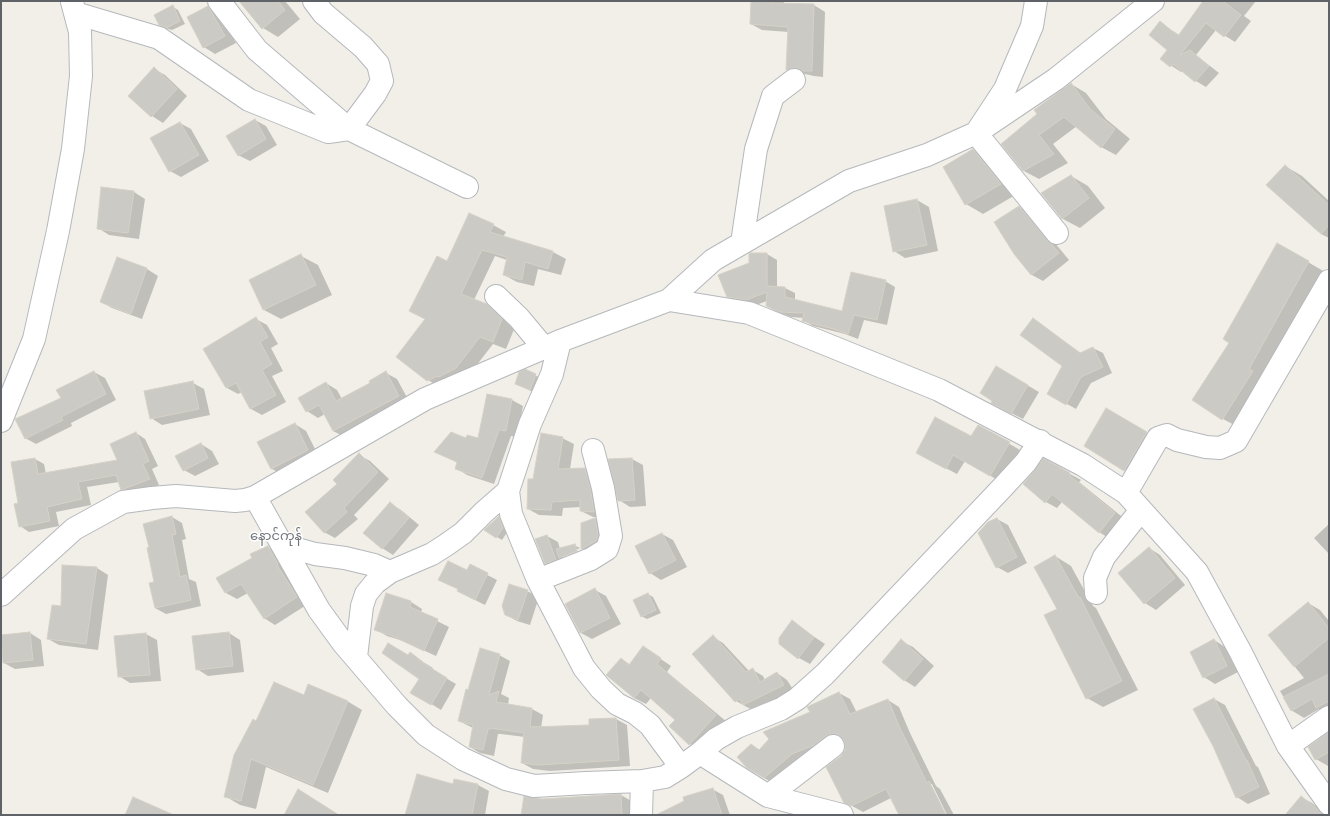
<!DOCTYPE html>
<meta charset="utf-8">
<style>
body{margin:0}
#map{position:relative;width:1330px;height:816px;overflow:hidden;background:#f1efe8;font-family:"Fira Sans",sans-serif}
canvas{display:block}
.frame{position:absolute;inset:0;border:2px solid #5f6368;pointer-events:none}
</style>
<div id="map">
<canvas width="1330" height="816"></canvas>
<div class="frame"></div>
</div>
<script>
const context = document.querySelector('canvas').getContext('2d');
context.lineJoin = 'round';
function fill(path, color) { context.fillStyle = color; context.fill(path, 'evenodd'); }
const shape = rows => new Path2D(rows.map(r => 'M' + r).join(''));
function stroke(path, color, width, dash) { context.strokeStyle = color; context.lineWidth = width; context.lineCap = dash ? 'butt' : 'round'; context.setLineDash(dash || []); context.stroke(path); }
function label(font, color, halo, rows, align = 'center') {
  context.font = font + ' "Fira Sans","Noto Sans Myanmar",sans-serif'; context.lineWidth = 3; context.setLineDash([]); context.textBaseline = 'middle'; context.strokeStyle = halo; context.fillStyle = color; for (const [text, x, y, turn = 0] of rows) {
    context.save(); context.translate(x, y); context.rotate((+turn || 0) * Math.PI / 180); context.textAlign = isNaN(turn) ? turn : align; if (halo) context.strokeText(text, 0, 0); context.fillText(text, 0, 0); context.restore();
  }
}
const shadow = shape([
 [240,1,285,1,300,19,278,37,263,28],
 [752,1,784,1,784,4,814,5,825,12,823,77,814,76,805,74,799,76,788,69,789,32,762,30,751,24],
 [1205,1,1256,1,1244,16,1251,21,1235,42,1216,30,1196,55,1219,73,1206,87,1196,81,1183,71,1181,72,1161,59,1169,49,1161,23,1179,35],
 [173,7,178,10,185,24,172,30,165,28],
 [208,7,219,14,236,43,215,54,204,47],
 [154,69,165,75,187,96,163,123,152,116],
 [1071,84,1086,93,1106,119,1130,139,1116,155,1101,147,1077,126,1053,144,1068,163,1039,179,1024,171,1002,144,1039,114],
 [255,120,266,126,277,145,250,161,238,155],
 [180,123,191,129,209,161,181,177,170,171],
 [973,150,990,160,1017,194,983,214,966,204],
 [1285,166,1302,176,1329,201,1329,238,1321,234],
 [1071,176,1088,186,1105,208,1080,228,1063,219,1042,193],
 [134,192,145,199,139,239,109,235,98,228],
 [917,200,929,207,938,251,905,258,894,251,885,207],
 [1019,207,1031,214,1069,260,1043,281,1032,275,1015,253],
 [493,225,506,232,503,237,553,252,566,259,561,275,538,269,534,286,517,282,504,275,507,260,495,256,474,300,499,313,515,327,506,349,493,344,469,375,441,388,428,380,426,319,448,262],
 [1277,244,1325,272,1240,428,1223,419,1230,342],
 [767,254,777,260,777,288,785,288,795,293,795,300,843,312,885,281,895,287,887,325,864,320,858,339,845,334,813,326,803,320,804,318,791,317,777,312,767,306,767,301,756,305,737,302,727,296,750,263],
 [301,256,318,265,332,295,281,319,264,310],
 [117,258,147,269,158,276,142,319,112,308,101,302],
 [256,319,267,325,278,344,271,348,283,371,272,376,286,402,262,415,251,409,242,392,238,394,227,388],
 [1033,320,1081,353,1093,348,1103,353,1112,373,1091,383,1076,409,1049,394,1064,366],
 [996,367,1039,392,1023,419,1003,409],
 [525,371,541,378,535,393,516,384],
 [94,372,105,378,116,400,71,423,72,426,36,444,25,438,62,399,58,391],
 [386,373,397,379,410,403,345,437,333,431,325,414,318,418,307,411,326,383,337,390,342,399,372,384],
 [193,383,204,389,210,415,162,425,151,418],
 [512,400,523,406,517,437,511,436,494,484,467,475,456,468,458,463,435,451,466,440,479,440],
 [1124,419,1163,443,1142,480,1085,446],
 [295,424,306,431,319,457,283,475,272,469,259,443],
 [979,426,1020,450,1001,482,965,461,957,474,928,459,972,438],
 [136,433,145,439,158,466,152,469,159,485,132,495,122,489,119,482,87,487,91,505,56,512,59,526,29,532,20,526,20,504,35,459,44,464,46,474,118,461],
 [562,438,574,444,570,469,584,469,596,475,605,518,593,517,581,511,581,507,563,508,562,516,539,515,528,509,534,480],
 [201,444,212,451,219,464,195,476,184,470],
 [359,455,370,461,389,479,354,515,358,519,335,538,324,532,339,484],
 [632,459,643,465,646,506,630,507,619,500,610,460],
 [1044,460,1081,480,1079,482,1126,520,1110,539,1099,532,1062,502,1057,508,1046,502],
 [390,503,401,510,419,525,393,555,382,548],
 [172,517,182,523,186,539,182,540,189,579,196,582,201,606,166,614,155,608,156,583],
 [499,517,504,520,508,531,502,540,485,530],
 [595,519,606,525,593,555,582,549,582,524],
 [997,519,1008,525,1027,563,1008,573,997,567],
 [1329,524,1329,554,1314,538],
 [662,534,673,540,687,567,661,580,650,573],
 [547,536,558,542,560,549,574,545,580,548,563,556,563,558,581,551,582,554,557,570,546,563],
 [268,547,279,553,308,604,275,625,264,618,248,593,237,599,226,593],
 [1149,548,1160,555,1185,585,1156,610,1145,603],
 [1055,556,1071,566,1093,606,1096,608,1138,690,1103,707,1087,698,1059,609],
 [63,566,97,568,108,575,98,650,59,645,48,639,62,607],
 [470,566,497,580,485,605,467,596,458,591,459,589,449,585,467,571],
 [595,590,606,596,621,624,592,639,581,633],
 [527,591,539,597,530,625,517,621,506,615],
 [387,594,411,602,422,609,421,613,449,627,436,656,403,641,387,636,375,629],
 [648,594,653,597,661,613,647,619,641,616],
 [1308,603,1320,610,1329,621,1329,716,1319,709,1304,718,1291,710,1280,691,1304,678,1269,635],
 [792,622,825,644,810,664,799,658],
 [30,633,41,640,44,666,15,669,4,663,1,636],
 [229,633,240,640,244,672,208,676,197,669],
 [146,634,157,640,161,681,130,683,119,676],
 [713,637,723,643,749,671,753,670,763,676,765,680,777,673,787,680,794,691,754,711,736,701],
 [1214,640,1225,647,1238,672,1215,684,1204,677],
 [901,641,913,647,934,666,915,687,904,680],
 [643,647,671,666,667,672,727,722,701,750,690,744,676,720,651,698,646,704,634,698,607,675,621,659,631,665],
 [410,654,433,668,432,670,456,684,441,710,412,692,420,678,409,656],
 [499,655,510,661,501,694,509,698,508,705,532,709,543,715,541,728,590,726,616,719,627,725,630,766,550,771,533,769,522,763,525,737,501,734,498,734,494,756,480,753,470,747,473,728,459,721,469,692],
 [839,693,850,699,857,713,888,700,899,707,910,733,936,786,940,789,954,815,947,815,932,784,930,784,945,815,900,815,891,798,863,812,845,802,841,757,845,752,846,745,845,740,837,742,775,784,764,778,751,745,760,750],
 [305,696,347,701,362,710,328,793,266,767,256,809,240,805,225,796,257,722],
 [1214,699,1225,705,1256,766,1258,767,1270,794,1248,804,1237,797],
 [1329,733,1329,766,1328,766,1316,759],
 [453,785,478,785,489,791,485,815,406,815],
 [712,789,723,795,730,815,658,815],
 [621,795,633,802,633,815,522,815,542,800],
 [1301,797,1312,803,1326,815,1286,815]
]);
const building = shape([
 [239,1,278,1,285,10,262,29,239,1],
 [751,1,772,1,772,3,814,4,812,71,802,71,798,68,793,68,786,70,788,27,750,24,751,1],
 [1203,1,1223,1,1241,15,1224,37,1206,23,1180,55,1190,50,1209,66,1195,82,1173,64,1170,67,1160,59,1167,50,1149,35,1160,21,1178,36,1203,1],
 [173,5,180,21,166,28,159,25,154,15,173,5],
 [208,6,225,36,203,48,187,17,208,6],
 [154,67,177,89,151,117,128,96,154,67],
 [1071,83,1090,109,1115,129,1101,148,1064,117,1039,135,1054,154,1023,171,1001,144,1037,114,1034,110,1071,83],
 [255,119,266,139,238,156,226,136,255,119],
 [180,122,199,155,169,172,150,138,180,122],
 [973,149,1001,184,965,205,943,167,973,149],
 [1285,165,1329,205,1329,225,1321,234,1266,185,1285,165],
 [1071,175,1089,198,1062,219,1041,193,1071,175],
 [101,187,134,191,128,233,97,229,101,187],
 [917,199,927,245,893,252,884,206,917,199],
 [1019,206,1059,253,1031,275,1014,254,994,222,1019,206],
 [469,213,494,224,490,232,553,251,548,269,525,262,522,280,503,275,507,257,482,250,461,294,487,304,502,319,493,342,480,337,456,368,439,377,438,376,427,381,396,357,425,319,409,311,437,256,447,261,469,213],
 [1277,243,1309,261,1249,369,1253,371,1222,420,1192,400,1229,343,1223,339,1277,243],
 [750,253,767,253,767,286,785,287,785,297,842,311,851,272,886,280,877,320,854,315,848,334,834,329,802,321,804,313,780,312,766,306,767,292,746,300,727,297,718,275,749,263,749,254,750,253],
 [301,254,316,285,263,310,249,280,301,254],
 [117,257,147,268,131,314,100,302,117,257],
 [256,317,268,337,260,342,272,364,262,370,276,395,250,409,236,383,226,388,203,349,256,317],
 [1033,318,1080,353,1093,347,1103,367,1081,377,1066,405,1047,394,1062,366,1020,335,1033,318],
 [996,366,1028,385,1011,414,991,403,992,401,980,393,996,366],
 [525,369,536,374,530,390,515,384,519,372,525,369],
 [94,371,106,394,61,417,63,420,25,439,15,419,61,398,56,390,94,371],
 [386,371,399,396,333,431,319,405,306,412,298,398,326,382,336,401,370,383,369,381,386,371],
 [193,381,199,409,150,419,144,391,193,381],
 [487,394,512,399,506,431,499,430,482,478,455,469,457,462,434,452,451,432,466,438,467,435,478,438,487,394],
 [1106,408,1147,432,1124,471,1084,446,1106,408],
 [935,417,971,436,978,425,1010,442,990,476,953,455,946,469,916,453,935,417],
 [295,423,308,450,271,469,257,442,295,423],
 [136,432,149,461,143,464,150,479,121,490,116,475,78,482,82,499,47,507,50,521,19,527,14,504,18,503,11,462,35,458,38,474,117,460,110,444,136,432],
 [541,433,563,437,558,469,585,468,591,491,594,512,580,511,580,500,552,502,551,510,527,509,528,479,533,479,541,433],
 [201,443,208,458,183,471,175,456,201,443],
 [359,453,378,472,344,508,347,512,324,533,305,512,337,484,333,480,359,453],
 [632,458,635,500,618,501,608,459,632,458],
 [1043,458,1070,473,1069,475,1115,513,1099,533,1052,494,1045,503,1023,484,1035,470,1043,458],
 [390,502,409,518,382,549,363,533,390,502],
 [172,516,176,534,172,535,180,577,186,575,191,600,155,608,149,583,154,582,147,548,149,547,143,524,172,516],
 [499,516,503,528,496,538,484,530,499,516],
 [595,518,598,535,596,541,581,549,581,523,595,518],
 [997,518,1017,557,996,568,978,533,988,522,997,518],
 [662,533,676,560,649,574,635,546,662,533],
 [547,535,556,560,545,564,535,539,547,535],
 [575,544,577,551,559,558,556,549,575,544],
 [268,546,278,564,277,565,297,597,264,619,241,584,225,593,216,578,252,558,250,554,268,546],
 [1149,547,1175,578,1144,604,1118,573,1149,547],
 [1055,555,1079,598,1080,597,1122,681,1086,699,1044,615,1057,609,1034,567,1055,555],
 [448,561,467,570,470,564,488,573,475,600,457,591,458,589,438,580,448,561],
 [62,565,97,567,86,644,47,639,52,605,61,606,62,565],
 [509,584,528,590,518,620,505,615,502,606,509,584],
 [595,588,610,618,580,633,565,604,595,588],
 [386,593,411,601,410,607,438,619,424,651,390,635,374,630,386,593],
 [648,593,656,610,641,617,633,600,648,593],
 [1308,602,1329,628,1329,638,1294,667,1268,635,1308,602],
 [792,620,814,637,798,659,779,644,779,638,792,620],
 [30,632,33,660,3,663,1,635,30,632],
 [229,632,233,666,196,670,192,636,229,632],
 [146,633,150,675,118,677,114,636,146,633],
 [713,635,746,672,753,668,760,682,777,672,784,685,743,705,740,699,735,702,692,654,713,635],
 [901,639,923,659,904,681,882,662,901,639],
 [1214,639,1227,666,1203,678,1190,652,1214,639],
 [388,643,408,655,410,652,423,662,423,663,447,678,431,705,410,693,419,679,382,653,388,643],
 [643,646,661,658,657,664,716,715,689,745,669,726,675,720,641,690,634,698,606,675,621,658,629,665,643,646],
 [480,648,500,654,489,695,499,691,496,702,532,708,530,727,589,725,589,719,616,718,619,760,539,765,521,763,524,733,490,728,490,729,488,729,483,750,469,747,473,725,458,721,466,689,468,690,480,648],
 [1329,674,1329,701,1316,708,1312,699,1291,711,1283,697,1329,674],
 [274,682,304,695,308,684,348,701,313,785,251,759,241,801,224,797,234,755,253,719,256,721,274,682],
 [839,692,850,714,888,699,899,726,927,783,929,781,946,815,899,815,886,789,851,806,844,803,826,767,841,756,845,750,845,744,843,739,837,734,831,734,826,736,814,745,792,754,764,778,747,768,737,757,751,744,759,750,769,739,763,732,810,712,807,707,839,692],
 [1214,698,1246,760,1247,760,1259,787,1236,798,1213,746,1193,709,1214,698],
 [1329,732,1329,752,1315,760,1308,747,1329,732],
 [417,774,453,784,454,779,478,784,472,815,405,815,417,774],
 [713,788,722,815,656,815,684,801,683,797,713,788],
 [298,789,339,815,284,815,298,789],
 [621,794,622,815,521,815,524,796,542,799,621,794],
 [1301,796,1317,809,1323,815,1285,815,1301,796],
 [133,797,174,815,125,815,133,797]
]);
const minor = shape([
 [219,1,257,50,349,129,375,94,382,81,378,64,363,47,323,13,314,1],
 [75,13,159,38,249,100,328,132,349,129,467,187],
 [1057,233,976,133,1056,79,1153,1],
 [742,243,756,149,773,96,794,80],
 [496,296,519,318,544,348],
 [669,300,749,313,939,390,1083,465,1126,493,1197,572,1240,651,1288,746,1329,804],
 [560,341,552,374,530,424,508,491,511,514,538,580,584,668,601,689,617,704,635,713,650,725,681,767],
 [1,421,34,339,58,231,73,149,81,76,80,32,72,2],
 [1126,493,1158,438,1167,435,1177,440,1206,447,1220,448,1236,441,1329,281],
 [255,497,319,610,343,643,397,706,426,735,463,759,506,779,534,786,586,783,642,781,665,777,681,767,700,753,716,739,737,727,781,709,797,699,825,674,1002,488,1026,462,1040,441],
 [283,545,315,554,345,558,374,565,390,572],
 [538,580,591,559,607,549,611,536,603,488,593,450],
 [1096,593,1095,578,1104,557,1141,510],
 [1,595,74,529,123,502,152,498,176,496,235,501,245,500,255,497,425,399,560,341,669,300,713,260,849,181,927,155,976,133,1005,89,1032,26,1036,1],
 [356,657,362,606,366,594,375,583,390,572,432,554,446,545,463,533,484,512,508,491],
 [1288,746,1329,717],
 [700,753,768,796,842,815],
 [768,796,833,746],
 [641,815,642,781]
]);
const quarterNames = [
 ["နောင်ကုန်",276,536]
];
fill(shadow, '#0003');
fill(building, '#cccac5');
stroke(building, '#d6d1c6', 1);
stroke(minor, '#b5b8bc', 24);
stroke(minor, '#fff', 22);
label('13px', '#70757a', '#fff', quarterNames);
</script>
